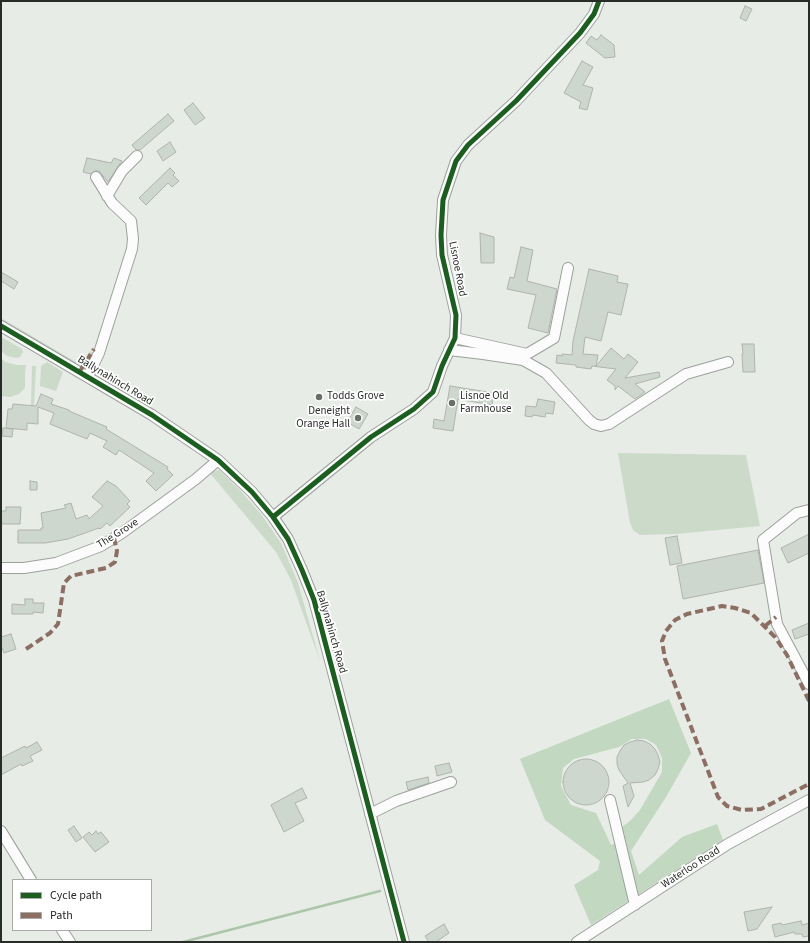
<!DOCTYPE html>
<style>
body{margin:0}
#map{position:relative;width:810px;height:943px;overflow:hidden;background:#e7ece6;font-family:"Source Sans 3",sans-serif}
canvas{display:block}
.frame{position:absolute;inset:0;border:2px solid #282c28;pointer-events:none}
.legend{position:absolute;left:12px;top:879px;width:140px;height:52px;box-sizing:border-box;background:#fff;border:1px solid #a9aba9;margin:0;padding:5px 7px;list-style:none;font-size:12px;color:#282c28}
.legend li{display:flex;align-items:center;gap:8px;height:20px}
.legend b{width:20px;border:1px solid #a9aba9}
</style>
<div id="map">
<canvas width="810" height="943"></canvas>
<div class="frame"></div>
<ul class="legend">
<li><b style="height:5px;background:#1b5e20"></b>Cycle path</li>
<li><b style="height:5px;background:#8d6e63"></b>Path</li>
</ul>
</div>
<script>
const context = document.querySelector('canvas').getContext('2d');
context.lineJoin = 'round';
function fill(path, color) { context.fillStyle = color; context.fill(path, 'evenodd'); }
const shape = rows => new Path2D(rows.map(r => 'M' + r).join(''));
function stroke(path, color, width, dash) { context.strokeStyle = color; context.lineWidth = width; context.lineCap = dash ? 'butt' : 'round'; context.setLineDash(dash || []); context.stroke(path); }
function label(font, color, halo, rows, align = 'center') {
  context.font = font + ' "Source Sans 3",sans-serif'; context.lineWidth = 3.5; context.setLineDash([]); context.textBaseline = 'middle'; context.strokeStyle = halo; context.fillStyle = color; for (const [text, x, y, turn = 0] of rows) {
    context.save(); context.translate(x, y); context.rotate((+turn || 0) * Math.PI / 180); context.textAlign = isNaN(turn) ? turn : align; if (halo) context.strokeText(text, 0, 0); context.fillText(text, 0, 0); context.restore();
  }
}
const green = shape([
 [1,318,81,365,90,351,96,354,87,369,79,367,1,321],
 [1,337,22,349,23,352,20,357,17,358,7,356,1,351],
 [1,358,5,362,17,365,26,365,25,373,25,388,19,394,10,397,1,396],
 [47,362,63,372,56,391,40,386,41,366],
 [32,366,36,366,34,407,31,405],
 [618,453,746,455,760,526,676,534,640,535,633,530,630,523],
 [219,470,239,489,261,514,281,543,298,583,320,661,291,580,276,552,209,472]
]);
const forest = shape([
 [669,699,691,753,666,797,631,851,639,875,682,837,717,824,723,840,591,925,574,885,598,870,600,861,545,820,520,759],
 [632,739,646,739,656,745,662,758,662,772,640,810,630,821,622,827,618,842,611,845,596,813,571,805,561,786,563,768,574,759,619,747]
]);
const stream = shape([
 [183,942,380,891]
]);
const building = shape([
 [745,6,752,9,746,21,740,18,745,6],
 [601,35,614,45,615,57,605,58,586,43,591,36,597,40,601,35],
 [582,61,593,67,583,85,593,88,587,110,579,108,581,102,564,93,582,61],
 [193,103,205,118,195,125,184,110,193,103],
 [168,114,174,121,140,150,136,150,132,145,168,114],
 [170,142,176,152,163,161,157,151,170,142],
 [87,158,111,163,114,158,122,161,117,168,108,182,99,171,95,171,91,174,83,172,87,158],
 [170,168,175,173,173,175,179,181,172,187,168,183,146,205,139,198,170,168],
 [480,233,494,237,494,263,481,263,480,233],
 [521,247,533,250,527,281,557,289,548,333,528,328,536,295,507,289,510,277,514,278,521,247],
 [589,269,618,276,617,282,628,284,621,315,608,312,601,341,585,337,583,354,598,355,596,366,611,348,624,359,628,354,638,362,625,378,659,372,660,377,635,384,645,392,635,399,618,386,615,390,615,386,607,380,616,369,592,366,591,369,576,367,576,365,556,363,557,355,562,356,562,354,572,355,573,341,589,269],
 [1,272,18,282,14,289,1,281,1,272],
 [742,344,754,344,755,372,743,372,742,354,743,354,742,344],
 [450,386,494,393,492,405,458,399,453,431,433,428,434,419,444,421,450,386],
 [41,394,53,399,51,404,69,410,69,411,107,427,106,429,168,467,167,469,173,475,156,491,146,481,154,473,119,450,116,455,103,447,107,441,90,433,87,439,50,424,54,413,38,407,38,424,27,423,27,430,6,428,8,409,12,409,13,404,36,406,41,394],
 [538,399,555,402,553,414,546,413,545,417,533,415,532,417,525,416,526,406,536,407,538,399],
 [356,407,368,414,359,429,347,422,356,407],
 [3,428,13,429,12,437,2,436,3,428],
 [30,481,37,482,37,490,30,490,30,481],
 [107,481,116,486,130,501,127,504,130,507,110,526,107,523,100,529,99,528,68,539,45,543,18,543,18,530,41,530,41,528,43,528,41,513,66,508,64,505,71,503,76,519,87,515,89,519,103,506,92,497,107,481],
 [6,507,21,507,20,524,1,524,1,511,6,511,6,507],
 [809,534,809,553,788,563,781,548,809,534],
 [677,536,682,563,670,565,665,538,677,536],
 [758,550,764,583,683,599,677,566,758,550],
 [25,599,33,599,33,603,44,603,43,613,33,612,33,614,12,614,12,604,25,605,25,599],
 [809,623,809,634,795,639,792,630,809,623],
 [11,634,16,649,4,653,2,648,1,648,1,637,11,634],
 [637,740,644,741,650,744,655,749,658,755,660,762,658,769,655,775,649,780,643,782,630,783,634,796,628,807,623,786,628,783,619,770,617,764,617,757,620,751,624,745,630,742,637,740],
 [37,742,42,750,30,756,33,761,22,766,21,764,1,775,1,758,25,746,26,748,37,742],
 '563 782a23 23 0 1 1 46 0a23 23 0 1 1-46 0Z',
 [449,763,452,772,437,776,435,766,449,763],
 [428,777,429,783,408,790,406,782,428,777],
 [302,788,307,798,295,803,304,821,284,832,271,805,302,788],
 [74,826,82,838,76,842,68,830,74,826],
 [96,831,98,834,101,832,109,842,95,852,83,837,89,832,92,835,96,831],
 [772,907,757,929,748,931,744,912,772,907],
 [801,921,802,925,809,923,809,936,803,937,802,934,795,934,794,932,775,937,772,925,781,923,782,925,801,921],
 [444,924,449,933,436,942,429,942,425,936,444,924]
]);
const minor = shape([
 [107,196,122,171,137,156],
 [1,326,152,415,218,460,252,492,273,517,288,539,302,570,314,600,404,942],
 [455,338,527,354,554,338,568,268],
 [449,350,483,354,523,360,546,373,589,420,594,424,601,426,609,424,686,374,728,362],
 [88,376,99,353,132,249,133,239,131,221,112,203,96,177],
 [809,510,797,513,763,540,777,624,809,684],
 [273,517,371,437,414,409,433,392,442,366,455,338,456,315,442,255,441,235,443,200,456,161,468,145,516,101,580,33,594,14,599,1],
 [1,568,24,568,56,563,101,546,122,533,196,479,218,460],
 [610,800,635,905],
 [370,814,396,801,451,782],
 [1,831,31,880],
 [62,930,70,942],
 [577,942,728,844,809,800]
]);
const quiet = shape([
 [80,371,94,349],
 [765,626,776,617],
 [26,649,50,633,58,624,64,583,71,576,106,568,115,562,117,551,114,538],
 [809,701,787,655,775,637,751,613,735,608,722,606,687,614,675,620,666,631,662,641,665,659,718,797,727,806,742,810,761,809,809,784]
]);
const cycleway = shape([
 [1,326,152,415,218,460,252,492,273,517,288,539,302,570,314,600,404,942],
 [273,517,371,437,414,409,433,392,442,366,455,338,456,315,442,255,441,235,443,200,456,161,468,145,516,101,580,33,594,14,599,1]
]);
const markers = [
 [319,397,4,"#6b6f6a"],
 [452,403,4,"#6b6f6a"],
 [358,418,4,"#6b6f6a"]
];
const streetNames = [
 ["Lisnoe Road",457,269,79],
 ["Ballynahinch Road",115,381,31],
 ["The Grove",118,534,-32],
 ["Ballynahinch Road",331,632,74],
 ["Waterloo Road",691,868,-33]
];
const poiNames = [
 ["Todds Grove",327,397],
 ["Lisnoe Old",460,397],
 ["Farmhouse",460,410],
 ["Deneight",350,412,"right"],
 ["Orange Hall",350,425,"right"]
];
fill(green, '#cbdac9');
fill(forest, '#c2d8c0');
stroke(stream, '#acc6a9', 2.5);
fill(building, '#ced7cd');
stroke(building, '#afb3af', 1);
stroke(minor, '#9da19d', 12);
stroke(minor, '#fbfcfb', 10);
stroke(quiet, '#8d6e63', 4, [8, 4]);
stroke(cycleway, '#1b5e20', 5);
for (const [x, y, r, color] of markers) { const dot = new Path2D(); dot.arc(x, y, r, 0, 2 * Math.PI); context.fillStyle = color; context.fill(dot); stroke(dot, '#fff', 1.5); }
label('11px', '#282c28', '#fff', streetNames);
label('11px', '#282c28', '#fff', poiNames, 'left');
</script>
